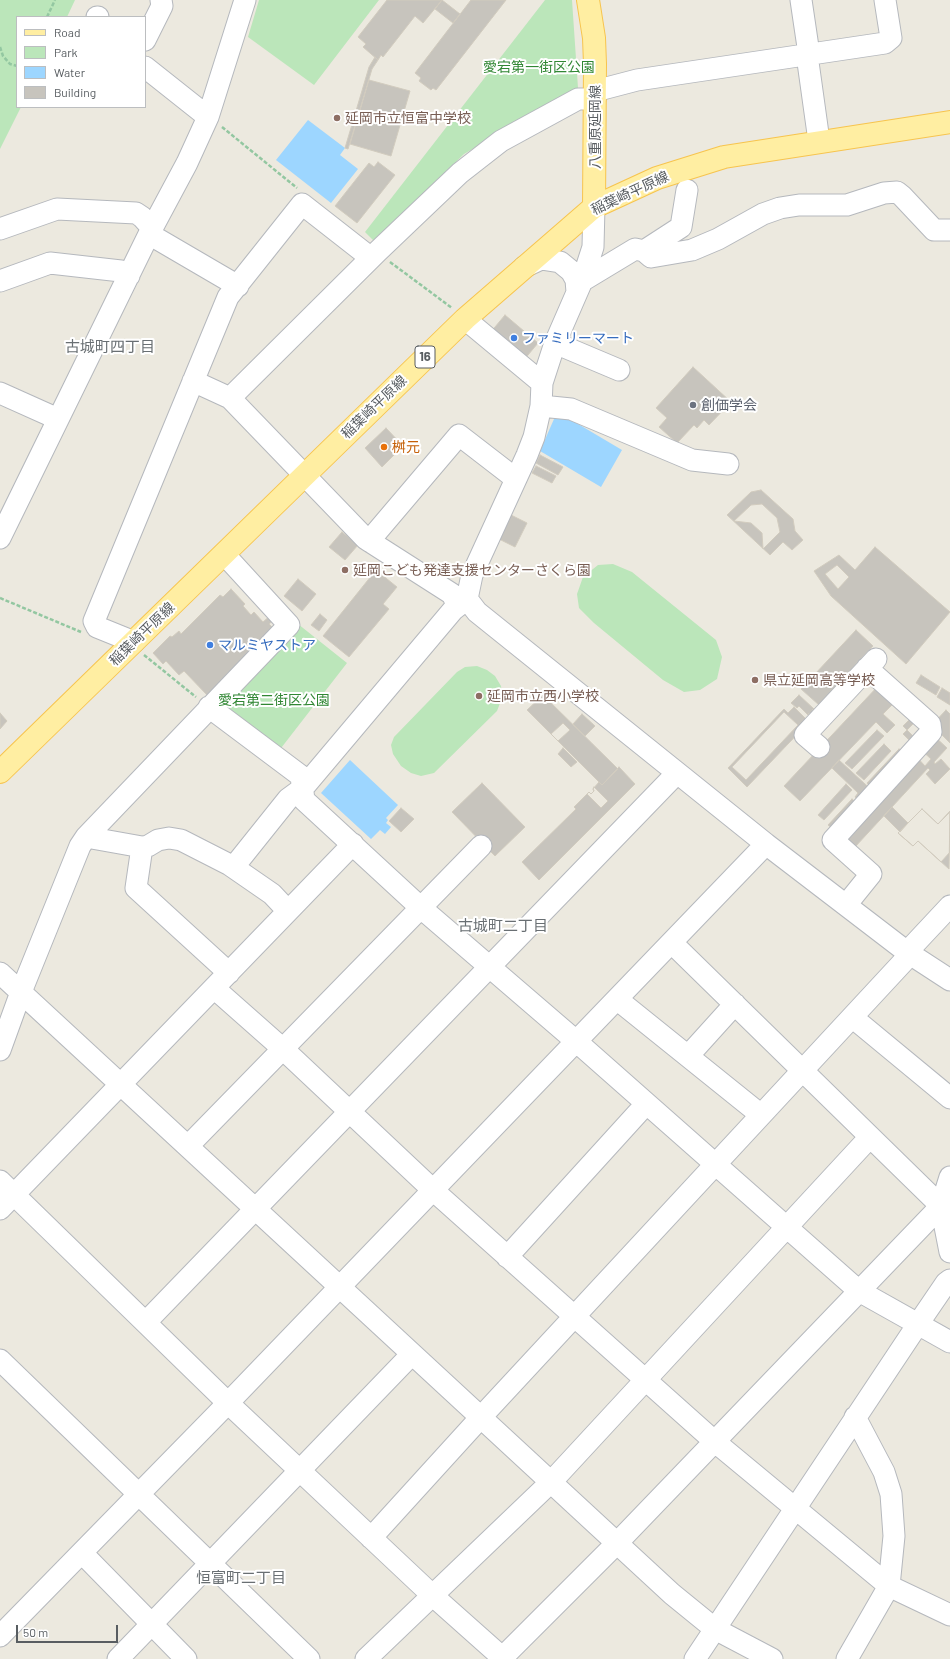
<!DOCTYPE html>
<meta charset="utf-8">
<style>
body{margin:0}
#map{position:relative;width:950px;height:1659px;overflow:hidden;background:#ece9df;font-family:Barlow,sans-serif}
canvas{display:block}
.legend{position:absolute;left:16px;top:16px;width:130px;height:92px;box-sizing:border-box;background:#fff;border:1px solid #bcbec0;margin:0;padding:5px 7px;list-style:none;font-size:12px;color:#585d61}
.legend li{display:flex;align-items:center;gap:8px;height:20px}
.legend b{width:20px;border:1px solid #bcbec0}
.scale{position:absolute;left:16px;top:1625px;width:102px;height:18px;box-sizing:border-box;border:2px solid #585d61;border-top:0;padding-left:5px;font-size:12px;line-height:14px;white-space:nowrap;color:#585d61;-webkit-text-stroke:3px #fff;paint-order:stroke}
</style>
<div id="map">
<canvas width="950" height="1659"></canvas>
<ul class="legend">
<li><b style="height:5px;background:#ffeea2"></b>Road</li>
<li><b style="height:11px;background:#bbe6ba"></b>Park</li>
<li><b style="height:11px;background:#9dd6ff"></b>Water</li>
<li><b style="height:11px;background:#c7c4bd"></b>Building</li>
</ul>
<div class="scale">50 m</div>
</div>
<script>
const context = document.querySelector('canvas').getContext('2d');
context.lineJoin = 'round';
function fill(path, color) { context.fillStyle = color; context.fill(path, 'evenodd'); }
const shape = rows => new Path2D(rows.map(r => 'M' + r).join(''));
function stroke(path, color, width, dash) { context.strokeStyle = color; context.lineWidth = width; context.lineCap = dash ? 'butt' : 'round'; context.setLineDash(dash || []); context.stroke(path); }
function label(font, color, halo, rows, align = 'center') {
  context.font = font + ' Barlow,"Noto Sans JP",sans-serif'; context.lineWidth = 4; context.setLineDash([]); context.textBaseline = 'middle'; context.strokeStyle = halo; context.fillStyle = color; for (const [text, x, y, turn = 0] of rows) {
    context.save(); context.translate(x, y); context.rotate((+turn || 0) * Math.PI / 180); context.textAlign = isNaN(turn) ? turn : align; if (halo) context.strokeText(text, 0, 0); context.fillText(text, 0, 0); context.restore();
  }
}
const green = shape([
 [0,0,75,0,67,17,17,17,17,107,21,107,0,149],
 [259,0,379,0,314,85,248,37],
 [545,0,572,0,578,88,464,154,374,241,365,232],
 [613,564,632,572,716,640,722,657,717,679,700,690,684,692,663,680,594,623,579,608,577,594,583,577,598,565],
 [298,624,347,663,278,752,220,706],
 [477,666,487,670,495,676,501,686,502,698,497,711,434,773,421,776,411,773,401,766,393,754,391,745,394,737,457,672,465,667]
]);
const water = shape([
 [308,120,345,148,340,155,358,169,331,203,276,160],
 [568,418,622,450,601,487,540,451,554,419],
 [350,760,398,805,386,818,388,820,386,823,391,827,385,834,380,830,371,839,321,793]
]);
const building = shape([
 [387,0,442,0,423,23,415,16,383,57,381,55,378,60,363,47,366,44,358,37,387,0],
 [442,0,460,14,453,23,435,9,442,0],
 [471,0,506,0,436,90,433,88,431,90,419,81,421,78,415,73,471,0],
 [375,57,378,60,372,69,348,149,345,148,369,67,375,57],
 [369,80,410,91,391,156,350,144,369,80],
 [378,162,395,175,357,223,335,206,369,163,374,167,378,162],
 [505,315,538,343,523,361,490,333,505,315],
 [693,367,731,402,709,425,704,420,697,428,694,425,677,443,659,427,667,418,656,408,693,367],
 [386,428,403,446,382,467,365,448,386,428],
 [540,455,563,467,558,475,536,463,540,455],
 [536,466,556,476,552,483,532,473,536,466],
 [761,490,793,519,795,531,803,540,792,550,783,542,770,555,727,515,751,492,761,490],
 [762,504,777,518,780,532,763,549,762,533,751,523,734,521,751,505,762,504],
 [511,515,527,523,515,547,499,539,511,515],
 [342,532,358,545,345,560,329,547,342,532],
 [875,547,950,612,906,664,831,596,814,571,839,555,855,570,875,547],
 [837,565,849,577,838,589,825,574,837,565],
 [376,570,397,587,383,604,389,609,349,657,323,636,376,570],
 [298,579,316,594,302,611,284,596,298,579],
 [231,589,245,604,243,606,251,615,254,612,263,622,271,615,275,619,269,624,273,628,207,695,184,671,179,675,166,661,163,664,153,653,170,636,172,637,179,631,181,634,220,595,223,597,231,589],
 [320,614,327,620,319,631,311,625,320,614],
 [856,630,873,646,852,668,858,674,819,705,801,689,856,630],
 [921,675,940,687,936,695,916,683,921,675],
 [879,685,896,701,883,714,895,725,887,733,876,722,800,801,784,786,879,685],
 [942,688,950,693,950,705,937,697,942,688],
 [543,695,618,769,602,785,527,710,543,695],
 [799,695,814,709,812,710,815,712,812,715,809,713,808,715,799,706,797,708,791,703,799,695],
 [794,707,809,722,747,787,728,768,784,709,788,713,794,707],
 [946,710,950,714,950,743,932,725,946,710],
 [784,712,798,725,746,780,732,767,784,712],
 [0,713,7,721,0,729,0,713],
 [582,714,595,726,585,736,573,724,582,714],
 [912,717,916,721,907,730,903,726,912,717],
 [563,723,570,730,558,741,551,734,563,723],
 [877,730,884,736,852,769,845,763,877,730],
 [907,730,916,739,912,743,903,734,907,730],
 [932,734,947,748,934,762,935,764,941,759,950,769,935,784,926,774,930,770,928,768,855,847,842,833,932,734],
 [884,744,891,751,864,780,856,773,884,744],
 [563,748,577,762,571,767,558,754,563,748],
 [919,748,931,759,925,766,914,754,919,748],
 [899,749,904,753,871,788,867,783,899,749],
 [839,760,877,795,866,807,855,797,858,793,832,768,839,760],
 [619,767,635,784,539,880,522,862,576,809,574,807,589,792,591,794,594,791,593,789,599,782,602,785,619,767],
 [482,783,525,827,495,856,452,812,482,783],
 [846,784,852,790,824,820,818,815,846,784],
 [594,787,608,801,601,808,587,794,589,792,591,794,594,791,593,789,594,787],
 [852,799,858,804,834,830,828,825,852,799],
 [892,807,908,823,900,832,884,816,892,807],
 [401,808,414,819,401,832,389,821,401,808],
 [922,809,938,824,950,812,949,869,918,841,913,846,898,833,922,809],
 [922,809,938,824,950,811,950,852,941,862,918,841,913,846,898,833,922,809]
]);
const path = shape([
 [47,17,55,0],
 [0,47,3,56,10,64,17,66],
 [222,127,297,188],
 [390,262,452,308],
 [0,598,81,632],
 [144,655,196,697]
]);
const minor = shape([
 [801,0,809,54],
 [97,17,98,17],
 [145,40,162,6,161,0],
 [807,55,819,141],
 [145,67,208,117],
 [595,91,637,80,885,43,891,38,885,0],
 [0,229,57,209,136,213,142,217,152,228],
 [149,234,238,286],
 [644,251,681,227,687,190],
 [524,267,541,259,560,262,571,271,576,280,577,292],
 [0,281,50,263,121,271,129,276],
 [582,281,635,249,644,251,651,257,692,250,718,239,763,214,780,208,799,205,847,205,884,193,897,192,902,196,934,230,950,230],
 [465,319,542,383],
 [555,343,619,370],
 [193,381,230,398,366,539,452,594,458,606],
 [0,393,58,419],
 [230,398,377,252,460,173,501,141,578,99,595,99],
 [541,406,571,409,692,460,728,464],
 [0,538,149,234,187,163,208,117,245,0],
 [369,541,459,435,516,479],
 [467,599,477,612,766,844,907,952,950,980],
 [134,642,97,627,94,621,228,297,302,204,371,258],
 [209,707,301,776,304,800,420,907,577,1042,859,1291,950,1342],
 [819,747,805,735,876,659],
 [86,837,142,847,148,846,158,840,169,838,181,840,230,865,236,864,288,799,303,788,453,610,467,599,472,575,527,455,534,437,541,406,542,383,555,343,582,281,593,247,594,207],
 [142,847,136,888,229,973],
 [230,865,272,894,288,911],
 [846,905,871,874,833,840,931,732,930,724,867,668],
 [672,943,941,1206,950,1209],
 [0,973,672,1594,715,1629,772,1659],
 [214,988,283,1049,434,1191,714,1441,889,1586,950,1615],
 [618,1000,761,1115],
 [852,1017,950,1098],
 [0,1050,21,992,80,846,86,837,289,625,224,554],
 [688,1056,735,1004],
 [188,1146,481,846],
 [950,1177,941,1206,950,1252],
 [0,1181,228,1403,432,1595,504,1659],
 [0,1209,353,844],
 [507,1257,646,1104],
 [146,1322,677,773],
 [0,1360,309,1659],
 [371,1538,482,1416,904,961,907,952,950,906],
 [82,1553,186,1659],
 [0,1636,228,1403,766,844],
 [118,1659,412,1354],
 [366,1659,552,1481,870,1137],
 [501,1659,618,1542,941,1206],
 [695,1659,918,1324,946,1283,950,1280],
 [847,1659,889,1586,894,1536,891,1494,884,1472,855,1417]
]);
const major = shape([
 [588,0,594,38,595,64,594,207],
 [0,772,465,319,594,207,657,178,724,157,950,122]
]);
const markers = [
 [337,118,4,"#8d6e63"],
 [514,338,4,"#3f7fe0"],
 [693,405,4,"#6b7280"],
 [384,447,4,"#e8710a"],
 [345,570,4,"#8d6e63"],
 [210,645,4,"#3f7fe0"],
 [755,680,4,"#8d6e63"],
 [479,696,4,"#8d6e63"]
];
const shields = [
 [425,357,20]
];
const shieldNames = [
 ["16",425,357]
];
const parkNames = [
 ["愛宕第一街区公園",539,67],
 ["愛宕第二街区公園",274,700]
];
const educationNames = [
 ["延岡市立恒富中学校",345,118],
 ["延岡こども発達支援センターさくら園",353,570],
 ["県立延岡高等学校",763,680],
 ["延岡市立西小学校",487,696]
];
const streetNames = [
 ["八重原延岡線",595,127,-90],
 ["稲葉崎平原線",630,193,-25],
 ["稲葉崎平原線",374,407,-44],
 ["稲葉崎平原線",142,634,-44]
];
const shopNames = [
 ["ファミリーマート",522,338],
 ["マルミヤストア",218,645]
];
const worshipNames = [
 ["創価学会",701,405]
];
const foodNames = [
 ["桝元",392,447]
];
const neighbourhoodNames = [
 ["古城町四丁目",110,347],
 ["古城町二丁目",503,926],
 ["恒富町二丁目",241,1578]
];
fill(green, '#bbe6ba');
fill(water, '#9dd6ff');
fill(building, '#c7c4bd');
stroke(building, '#d1cbbe', 1);
stroke(minor, '#b5b8bd', 23);
stroke(major, '#f7c44e', 24);
stroke(path, '#93c7a1', 2.5, [4, 2]);
stroke(minor, '#fff', 21);
stroke(major, '#ffeea2', 22);
for (const [x, y, r, color] of markers) { const dot = new Path2D(); dot.arc(x, y, r, 0, 2 * Math.PI); context.fillStyle = color; context.fill(dot); stroke(dot, '#fff', 1.5); }
for (const [x, y, w] of shields) { const box = new Path2D(); box.roundRect(x - w / 2, y - 11, w, 22, 3); context.fillStyle = '#fff'; context.fill(box); stroke(box, '#585d61', 1); }
label('bold 13px', '#585d61', null, shieldNames);
label('14px', '#318734', '#fff', parkNames);
label('14px', '#785e54', '#fff', educationNames, 'left');
label('14px', '#585d61', '#fff', streetNames);
label('14px', '#366cbe', '#fff', shopNames, 'left');
label('14px', '#5b616d', '#fff', worshipNames, 'left');
label('14px', '#c56008', '#fff', foodNames, 'left');
label('15px', '#696f73', '#fff', neighbourhoodNames);
</script>
